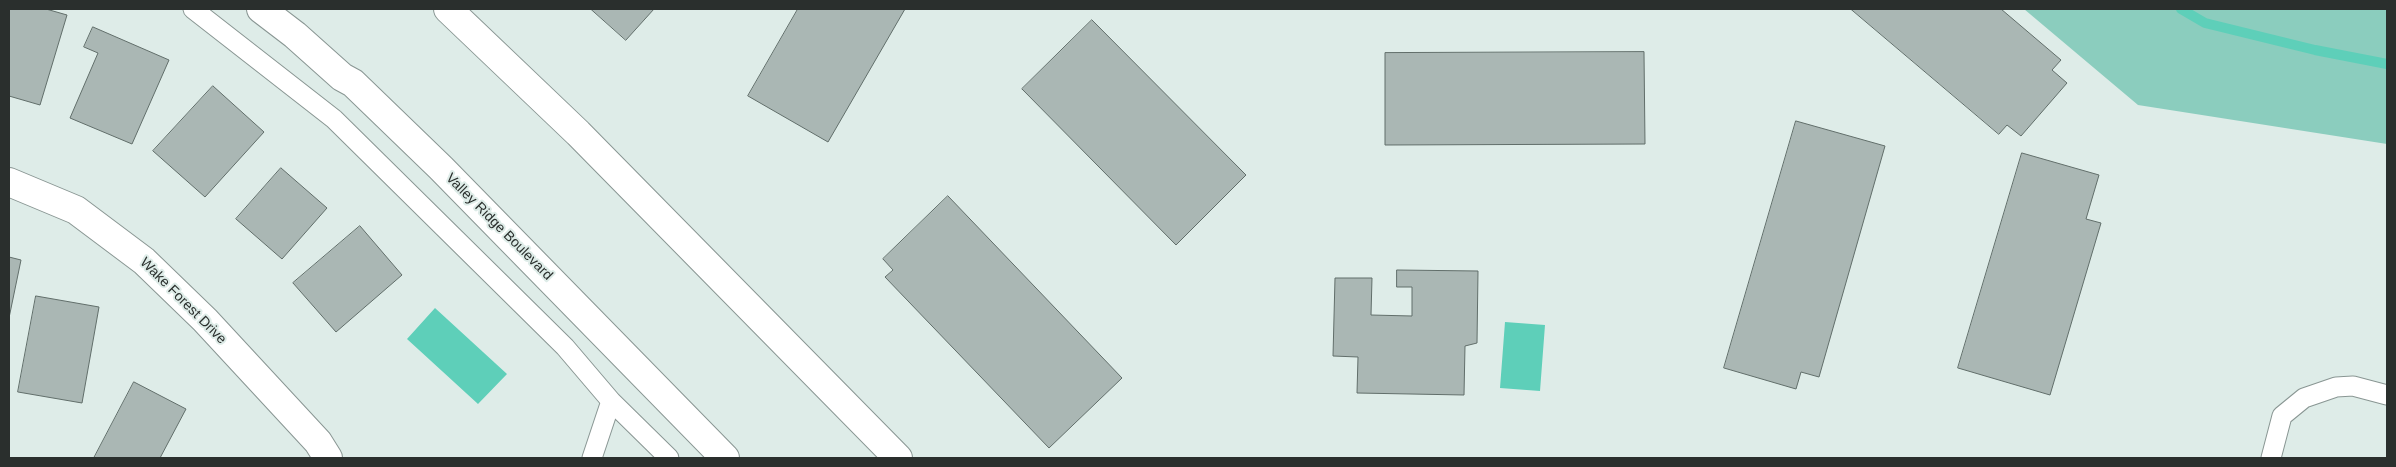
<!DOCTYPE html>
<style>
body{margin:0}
#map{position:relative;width:2396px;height:467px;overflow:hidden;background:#deece8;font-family:Arial,sans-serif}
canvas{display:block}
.frame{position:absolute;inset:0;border:10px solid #2a2f2d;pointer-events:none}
</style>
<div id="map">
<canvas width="2396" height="467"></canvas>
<div class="frame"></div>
</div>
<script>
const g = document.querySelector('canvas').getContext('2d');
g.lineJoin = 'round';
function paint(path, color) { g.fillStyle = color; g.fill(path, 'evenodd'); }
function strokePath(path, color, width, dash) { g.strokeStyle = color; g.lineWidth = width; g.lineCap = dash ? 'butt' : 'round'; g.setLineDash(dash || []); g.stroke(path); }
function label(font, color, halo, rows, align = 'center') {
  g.font = font + ' Arial,sans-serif'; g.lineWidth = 4; g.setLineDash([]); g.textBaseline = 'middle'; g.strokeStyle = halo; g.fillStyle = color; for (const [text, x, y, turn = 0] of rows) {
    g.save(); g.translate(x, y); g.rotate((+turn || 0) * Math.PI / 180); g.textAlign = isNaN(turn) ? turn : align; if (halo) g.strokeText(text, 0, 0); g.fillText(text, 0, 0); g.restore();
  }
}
paint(new Path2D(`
 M2024,9H2387V144L2138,105Z`), '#8bcdbe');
paint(new Path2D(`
 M435,308L507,374L478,404L407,339Z
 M1505,322L1545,325L1540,391L1500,388Z`), '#5ecfb9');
strokePath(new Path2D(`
 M2181,9L2205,23L2315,50L2387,64`), '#5ecfb9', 10);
const building = new Path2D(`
 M9,9H46L67,15L40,105L9,96Z
 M591,9H654L626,40Z
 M798,9H905L828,142L748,96Z
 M1851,9H2001L2061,60L2052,70L2067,83L2021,136L2007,125L1999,134Z
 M1092,20L1246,175L1176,245L1022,89Z
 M93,27L169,60L132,144L70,118L98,53L84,47Z
 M1644,52L1645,144L1385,145V53Z
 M213,86L264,132L205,197L153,151Z
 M1796,121L1885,146L1819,377L1801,372L1796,389L1724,368Z
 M2022,153L2099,175L2086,219L2101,223L2050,395L1958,368Z
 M281,168L327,208L282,259L236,219Z
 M948,196L1122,378L1049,448L885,277L893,270L883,259Z
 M360,226L402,275L336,332L293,283Z
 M9,257L21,260L9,318Z
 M1397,270L1478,271L1477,343L1465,346L1464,395L1357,393L1358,357L1333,356L1335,278H1372L1371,315L1412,316V287H1397Z
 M36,296L99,307L82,403L18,392Z
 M134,382L186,409L160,458H94Z`);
paint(building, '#aab7b4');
strokePath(building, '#616e6a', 1);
const lane = new Path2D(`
 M193,9L334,119L565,347L611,401L592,458
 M611,401L669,458
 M2271,458L2282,416L2304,398L2336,387L2353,386L2387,395`);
const street = new Path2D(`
 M9,182L76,210L144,261L205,320L318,442L328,458`);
const secondary = new Path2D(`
 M261,9L295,35L342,77L353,83L441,168L725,458
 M448,9L578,133L898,458`);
strokePath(lane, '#899693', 21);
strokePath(street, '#899693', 30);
strokePath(secondary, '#899693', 30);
strokePath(lane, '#fff', 19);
strokePath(street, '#fff', 28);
strokePath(secondary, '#fff', 28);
label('14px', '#2a2f2d', '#deece8', [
 ["Valley Ridge Boulevard",499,227,45],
 ["Wake Forest Drive",183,301,45]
]);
</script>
